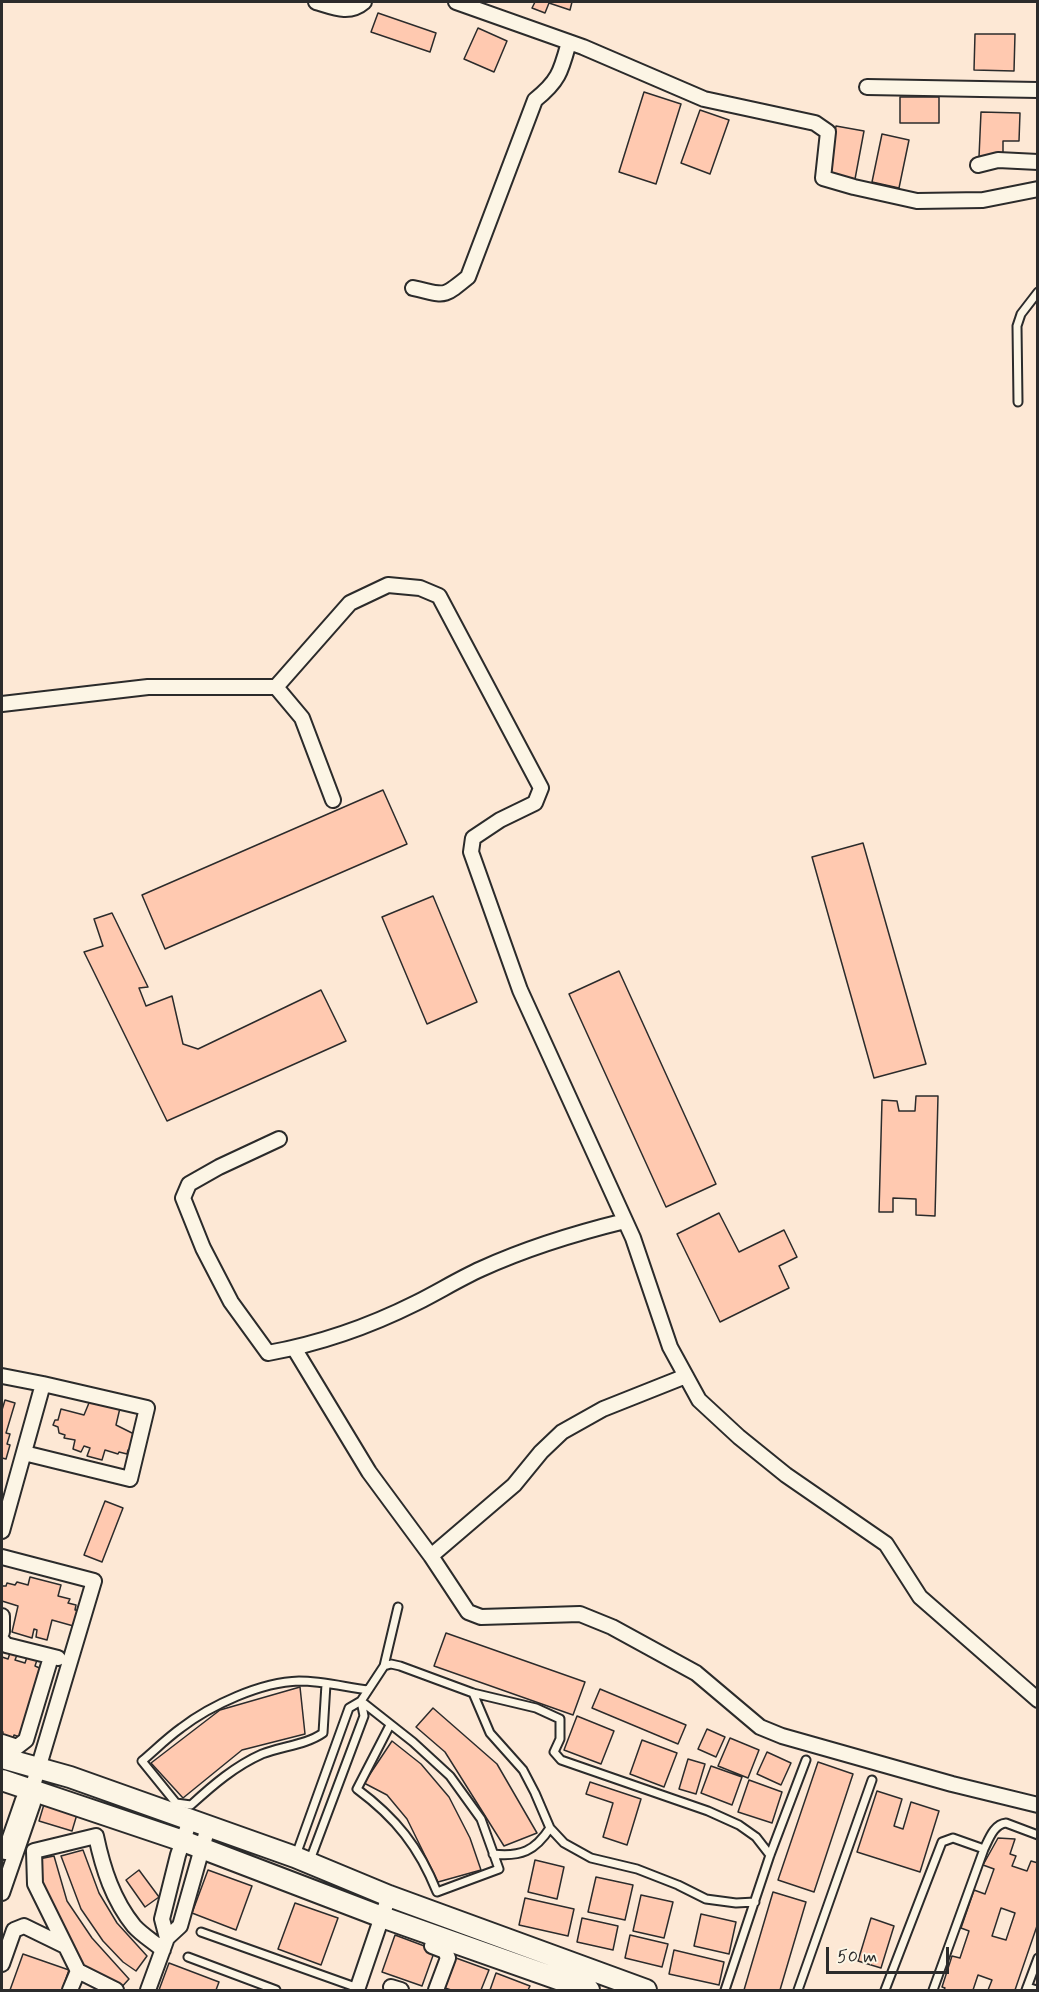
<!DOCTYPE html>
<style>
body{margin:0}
#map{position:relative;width:1039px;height:1992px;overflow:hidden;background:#fde8d5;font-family:Mynerve,sans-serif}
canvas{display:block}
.frame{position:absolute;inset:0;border:3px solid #2b2b2b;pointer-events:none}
.scale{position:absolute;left:826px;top:1947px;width:123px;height:27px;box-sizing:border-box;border:3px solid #2b2b2b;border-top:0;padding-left:8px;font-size:18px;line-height:21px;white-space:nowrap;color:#2b2b2b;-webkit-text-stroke:4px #fcf5e5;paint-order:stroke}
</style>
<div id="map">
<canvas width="1039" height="1992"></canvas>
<div class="frame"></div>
<div class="scale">50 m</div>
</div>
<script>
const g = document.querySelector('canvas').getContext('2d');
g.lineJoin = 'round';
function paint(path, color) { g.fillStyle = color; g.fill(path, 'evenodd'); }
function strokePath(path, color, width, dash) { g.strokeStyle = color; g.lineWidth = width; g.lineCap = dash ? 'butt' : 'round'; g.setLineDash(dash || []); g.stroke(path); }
const building = new Path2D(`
 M535,2H572L570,10L549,3L545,13L532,8Z
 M378,13L436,33L430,52L371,32Z
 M478,28L507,41L494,72L464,59Z
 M975,34H1015L1014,71L974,70Z
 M644,92L681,104L656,184L619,172Z
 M900,97H939V123H900Z
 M700,110L729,120L710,174L681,163Z
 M981,112L1020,113L1019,141H1003V157H979Z
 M836,126L864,131L855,179L828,174Z
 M882,134L909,140L899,188L872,182Z
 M383,790L407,844L165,949L142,895Z
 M863,843L926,1064L874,1078L812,857Z
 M433,896L477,1002L427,1024L382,917Z
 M112,913L148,987L139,988L146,1006L172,996L183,1044L198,1049L321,990L346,1041L167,1121L84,952L103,946L94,919Z
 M619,971L716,1184L666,1207L569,994Z
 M916,1096H938L935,1216L916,1215V1199L893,1198V1212H879L882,1100L897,1101L899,1111H915Z
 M719,1213L739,1252L784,1230L797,1257L779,1266L789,1288L720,1322L677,1234Z
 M91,1398L120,1408L116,1425L136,1435L134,1450H128L127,1454L119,1452L118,1454L105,1450L102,1460L87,1456L90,1448L84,1446L81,1452L73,1449L75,1440L64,1438L65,1435L59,1433L58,1427L53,1425L55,1420H58L61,1409L84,1415Z
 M5,1400L15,1403L6,1433L10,1434L7,1444L10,1445L6,1459L2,1458V1410Z
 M105,1501L123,1508L102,1562L84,1555Z
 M30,1577L61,1585L58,1596L70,1599L68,1603L76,1605L75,1610L81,1611L77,1627L52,1620L47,1640L36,1637L37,1630L34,1629L32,1638L12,1632L18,1606L2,1601V1586H6L7,1583L15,1585L17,1582L28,1585Z
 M446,1633L585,1682L573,1715L434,1666Z
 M10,1653L17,1655L15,1660L25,1663L27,1657L37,1660L35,1666L44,1670L22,1738L14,1735L12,1742L2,1737L3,1732H2V1657L8,1659Z
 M300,1687L305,1734L242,1750L183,1798L151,1763L220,1710Z
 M600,1689L686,1725L678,1744L592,1708Z
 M433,1708L497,1764L537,1833L504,1846L445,1752L416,1727Z
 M577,1716L614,1731L601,1764L564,1750Z
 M707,1729L725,1737L716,1757L698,1749Z
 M730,1738L759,1750L748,1778L718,1766Z
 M642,1740L677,1753L664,1787L630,1774Z
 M392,1741L421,1764L449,1797L470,1838L481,1870L438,1882L407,1819L387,1795L364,1783Z
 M767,1752L791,1763L781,1785L757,1774Z
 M688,1759L705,1764L696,1794L679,1789Z
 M818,1762L853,1774L814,1892L778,1880Z
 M711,1766L742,1777L732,1805L701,1793Z
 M749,1780L782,1792L772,1823L738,1812Z
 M590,1782L641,1799L627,1845L603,1837L613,1803L586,1794Z
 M877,1791L902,1799L894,1826L903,1829L911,1802L939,1811L920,1872L857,1852Z
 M45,1801L78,1811L72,1831L39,1821Z
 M998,1838L1015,1839L1010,1854L1016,1856L1012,1866L1027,1871L1031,1861L1038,1863V1923L1015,1990H988L992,1980L978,1975L973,1990H944L945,1988L942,1987L952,1956L960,1958L969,1931L961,1928L974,1890L985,1894L994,1869L983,1865ZM1001,1908L1015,1913L1006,1940L992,1936Z
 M83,1850L99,1893L117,1923L147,1956L136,1971L123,1962L103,1941L81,1909L61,1856Z
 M54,1856L67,1901L92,1938L129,1979L119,1990L82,1965L39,1893V1859Z
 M535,1860L564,1867L557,1899L528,1892Z
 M139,1870L159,1897L145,1907L126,1880Z
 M208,1870L252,1886L236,1930L192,1913Z
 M596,1877L633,1885L625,1920L588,1912Z
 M773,1892L806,1902L780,1990H744Z
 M641,1895L673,1902L664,1938L633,1931Z
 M525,1898L574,1909L568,1936L519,1925Z
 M295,1903L338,1918L321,1965L278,1949Z
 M701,1914L736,1922L729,1954L694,1946Z
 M582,1918L618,1926L613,1950L577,1942Z
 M871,1918L894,1926L881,1968L858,1961Z
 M395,1935L435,1950L422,1986L382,1972Z
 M630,1935L668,1944L662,1967L625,1958Z
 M674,1950L724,1962L719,1985L669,1974Z
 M23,1954L69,1970L62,1990H10Z
 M456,1958L489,1970L481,1990H451L445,1988Z
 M169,1963L219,1982L216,1990H159Z
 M496,1973L530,1986L528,1990H490Z`);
paint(building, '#ffc9b0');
strokePath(building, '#2b2b2b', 1.5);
const lane = new Path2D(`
 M1018,402L1017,326L1021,314L1038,292
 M384,1666L391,1664L400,1666L473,1693L536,1708L560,1719V1739L554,1752L561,1760L708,1811L739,1825L756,1837L770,1855
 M326,1684L323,1733C306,1745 282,1746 262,1754C235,1766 213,1785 191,1805L176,1803L142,1761C155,1750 167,1738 181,1728C211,1705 261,1682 299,1681C322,1681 345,1687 368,1690
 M473,1693L490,1733L523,1770L535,1793L550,1828L564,1843L591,1858L637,1869L678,1885L706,1899L736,1903L755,1902
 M361,1701L413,1742L450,1776L481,1819L499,1869L437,1892C419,1847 396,1818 357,1789L390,1725
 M493,1854C521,1857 535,1851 550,1828
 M296,1855L349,1708L361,1701L384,1666L398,1607
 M310,1860L364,1716L361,1701
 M201,1932L358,1988
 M188,1957L276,1990
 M1027,1987L1037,1990
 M725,1990L770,1855L806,1760
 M798,1990L872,1780
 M885,1990L942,1842L953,1838L984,1849
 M933,1990L984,1849C989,1839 994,1824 1006,1823L1038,1835
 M1026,1990L1038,1958`);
const street = new Path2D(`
 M316,2C333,7 349,15 364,2
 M456,2L583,47L704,99L815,123L828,132L823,178L854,187L917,201L983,200L1038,189
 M867,87L1038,90
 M978,165L998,160L1038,162
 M413,288C446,295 441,299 468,277L535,100C559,81 561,71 569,42
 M276,687L350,603L388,585L420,588L439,596L541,788L535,803L500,820L473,838L471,852L520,990L633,1238L670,1347L699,1400L739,1437L786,1475L886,1544L920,1597L1038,1700
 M2,704L148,687H276L302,718L333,800
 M279,1139L219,1167L189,1184L183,1198L203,1248L231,1302L268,1353C318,1344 370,1326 416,1303C438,1292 459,1279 481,1269C527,1248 576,1233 625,1221
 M294,1348L369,1472L431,1556L468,1612L481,1617L580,1614L612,1627L696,1673L760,1727L782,1736L952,1784L1038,1805
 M2,1376L43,1384L2,1531
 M24,1453L130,1479L147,1408L43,1384
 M431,1556L514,1485L541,1452L562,1432L603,1409L686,1376
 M2,1557L94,1581L32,1789L31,1795L33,1803L2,1893
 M2,1616V1632
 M2,1640L6,1645L58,1658
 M2,1742L17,1747L26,1740L51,1657
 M5,1852L23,1800L31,1795
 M167,1938L162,1919L178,1855L190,1820
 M432,1946L445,1951L448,1958L436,1990
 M2,1964L14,1930L24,1926L65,1946
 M391,1987L401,1990
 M70,1990L78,1971
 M116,1990L78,1971L35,1884L34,1851L96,1836C103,1869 113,1900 134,1926C142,1935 154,1942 163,1950
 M148,1990L167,1938L180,1926L208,1827
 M357,1990L389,1896`);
const secondary = new Path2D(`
 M2,1758L70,1777L295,1857L389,1896L646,1990
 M2,1780L183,1841L382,1917L589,1990`);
strokePath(lane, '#2b2b2b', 11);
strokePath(street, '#2b2b2b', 18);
strokePath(secondary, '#2b2b2b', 24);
strokePath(lane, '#fcf5e5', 7);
strokePath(street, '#fcf5e5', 14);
strokePath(secondary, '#fcf5e5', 20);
</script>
